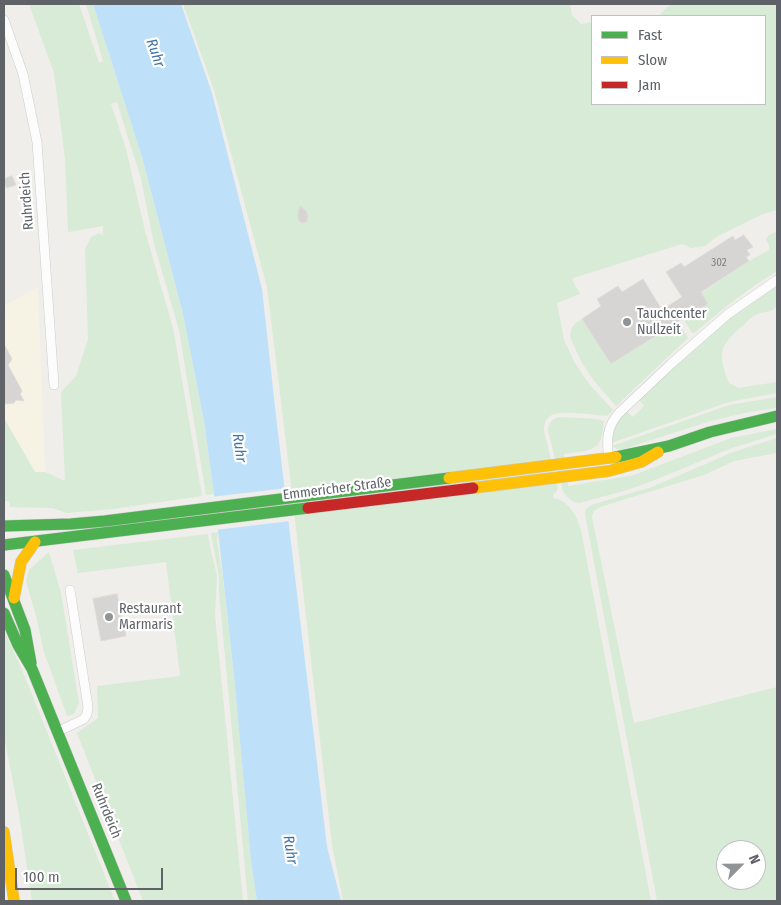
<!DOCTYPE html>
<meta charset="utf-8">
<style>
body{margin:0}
#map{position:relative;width:781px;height:905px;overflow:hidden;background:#efeeea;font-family:"Fira Sans Condensed",sans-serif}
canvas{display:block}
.frame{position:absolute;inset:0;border:5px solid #5f6368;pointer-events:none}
.legend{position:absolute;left:591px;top:15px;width:175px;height:90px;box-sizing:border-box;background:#fff;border:1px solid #bfc1c3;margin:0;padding:6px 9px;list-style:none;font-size:15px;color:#5f6368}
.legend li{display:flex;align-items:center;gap:10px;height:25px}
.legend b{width:25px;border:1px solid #bfc1c3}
.north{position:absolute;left:716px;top:840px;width:50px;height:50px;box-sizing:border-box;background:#fff;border:1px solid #bfc1c3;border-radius:50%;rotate:67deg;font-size:14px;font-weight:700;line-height:20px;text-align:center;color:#5f6368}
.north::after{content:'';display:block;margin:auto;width:18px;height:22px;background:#919496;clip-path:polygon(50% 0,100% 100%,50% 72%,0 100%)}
.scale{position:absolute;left:15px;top:868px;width:148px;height:22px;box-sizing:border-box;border:2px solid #5f6368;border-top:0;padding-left:6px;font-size:15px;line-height:18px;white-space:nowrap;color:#5f6368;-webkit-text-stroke:4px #fff;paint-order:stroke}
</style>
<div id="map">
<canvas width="781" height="905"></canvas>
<div class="frame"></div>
<ul class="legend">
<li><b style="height:6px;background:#4caf50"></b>Fast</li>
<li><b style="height:6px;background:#ffc107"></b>Slow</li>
<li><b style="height:6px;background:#c62828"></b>Jam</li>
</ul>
<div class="north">N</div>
<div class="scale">100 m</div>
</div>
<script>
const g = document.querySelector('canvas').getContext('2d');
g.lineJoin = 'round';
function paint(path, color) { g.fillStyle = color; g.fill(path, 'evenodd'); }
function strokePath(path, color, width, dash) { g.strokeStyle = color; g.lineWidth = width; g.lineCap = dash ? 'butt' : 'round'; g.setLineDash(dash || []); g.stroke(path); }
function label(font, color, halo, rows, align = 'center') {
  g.font = font + ' "Fira Sans Condensed",sans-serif'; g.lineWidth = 4.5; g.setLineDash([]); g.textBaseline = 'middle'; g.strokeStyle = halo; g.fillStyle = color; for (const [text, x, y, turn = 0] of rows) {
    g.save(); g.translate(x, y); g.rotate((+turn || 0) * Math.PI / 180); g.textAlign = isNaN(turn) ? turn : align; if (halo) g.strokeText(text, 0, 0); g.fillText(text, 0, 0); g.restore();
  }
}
paint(new Path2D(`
 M38,287L45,472H35L4,418V306Z`), '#f7f3e4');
paint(new Path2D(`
 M29,4H79L99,63L103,61L86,4H93L142,157L183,314L204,421L214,494L206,495L179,330L154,244L141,179L117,102L111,104L126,149L145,231L173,328L202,496L113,509L67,513L52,508L10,507L9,501H4V418L35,472H45L65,481L61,392L76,376L88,339L85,249L91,237L99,233L103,235V226L68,232L65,159L54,73Z
 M183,4H570L572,15L581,24L592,22V104H765V16H658L671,4H777V210L763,214L718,236L705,246L691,248L682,244L573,278L572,280L580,294L557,303L564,340L575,363L589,384L613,410L607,416C596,415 561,410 552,415C545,418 544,424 544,431L558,488L556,492L553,494L554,498C569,501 577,516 581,530L651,901H343L332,845L290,476L267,287L214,90Z
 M777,231V271C747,289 720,311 693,334L684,320L708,304L701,293L749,261L769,250V246L766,239L769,235Z
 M777,284V306C768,315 765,310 756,315C750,318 745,324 740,328C717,348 719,356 729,383L738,388L777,382V393L729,402L611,443C612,430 617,420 627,411L633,417L644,406L639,400L675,366L731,317Z
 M582,319L611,364L678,322L688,338L616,406C600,388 584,371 575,348C572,342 569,336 571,330C573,324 577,322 582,319Z
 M777,397V408L749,412L707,422L621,450L617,449L612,446L729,405Z
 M558,417L598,419L604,421C603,428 603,435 600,441C595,453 574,452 564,454L568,486L634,475L731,438L777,429V434L732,448L650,482L624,491L579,503C571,502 568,498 563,491L548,430C549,423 551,420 558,417Z
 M777,438V453L734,461L704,475L600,507L594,511L592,517L634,723L777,687V901H657L585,514L586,509L591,505L652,487L733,452ZM726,850H756V880H726Z
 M218,532L217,540L223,579L234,676L251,861L257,901H248L219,593V577L211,533Z
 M208,534L211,552L217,575L215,615L243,901H143L77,733L98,718L97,686L180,676L166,562L78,573L73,550Z
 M49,552L61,593L79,703L74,714L67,716L44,652L36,616L26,581L29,570Z
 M4,630L25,677L115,901H32L19,814L4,735Z`), '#d8ebd6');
paint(new Path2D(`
 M93,4H181L212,93L262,289L276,416L327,847L341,901H257L251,861L234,676L214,494L204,421L183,314L142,157Z`), '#bfe0f9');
paint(new Path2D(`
 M287,488L291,521L215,530L211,497Z`), '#efeeea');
const building = new Path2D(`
 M12,176L16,185L6,188L4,179Z
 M300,206L306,211L308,216L307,221L304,223L300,222L298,218V213Z
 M744,235L753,247L747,250L750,255L746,257L749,261L701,292L708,304L685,319L684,318L611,364L582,319L601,306L597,299L618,286L622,292L643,279L662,310L682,297L666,272L681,263L684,267L733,236L735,240Z
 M4,344L12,359L8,365L22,391L20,394L24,401L16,400L14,403L6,404L4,399Z
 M117,594L126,636L101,641L93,599Z`);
paint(building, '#d6d5d3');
strokePath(building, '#deddd9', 1);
const street = new Path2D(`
 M4,20L23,74L37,142L54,385
 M609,458C606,441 607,426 619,413L672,363L728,314L777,280
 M57,732L84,719L87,714L88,707L70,590`);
const fast = new Path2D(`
 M616,457L669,446L710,432L777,416
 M4,526L71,524L105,521L449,478
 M4,545L308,508
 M4,575L25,630L31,663
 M4,613L18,645L32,669L126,901`);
const slow = new Path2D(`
 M449,478L616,457
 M473,488L609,471L641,462L658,452
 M14,598L21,562L35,542
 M4,832L14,901`);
const jam = new Path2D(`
 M308,508L473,488`);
strokePath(street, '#cbcccc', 10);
strokePath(fast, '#cacacb', 12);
strokePath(slow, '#cacacb', 12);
strokePath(jam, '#cacacb', 12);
strokePath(street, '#fdfcfc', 9);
strokePath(fast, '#4caf50', 11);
strokePath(slow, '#ffc107', 11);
strokePath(jam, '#c62828', 11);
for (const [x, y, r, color] of [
 [627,322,5,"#919496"],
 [109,617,5,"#919496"]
]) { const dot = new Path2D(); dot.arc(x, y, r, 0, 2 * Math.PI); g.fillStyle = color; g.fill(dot); strokePath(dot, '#fff', 2); }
label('11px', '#7e8184', null, [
 ["302",719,263]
]);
label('14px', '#5f6368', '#fff', [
 ["Ruhrdeich",27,201,-94],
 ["Emmericher Straße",337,489,-7],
 ["Ruhrdeich",106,811,68]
]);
label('14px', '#5f6368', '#fff', [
 ["Tauchcenter",637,314],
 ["Nullzeit",637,330],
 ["Restaurant",119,609],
 ["Marmaris",119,625]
], 'left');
label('italic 15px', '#4174aa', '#fff', [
 ["Ruhr",155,53,71],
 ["Ruhr",239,448,82],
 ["Ruhr",290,850,81]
]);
</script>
